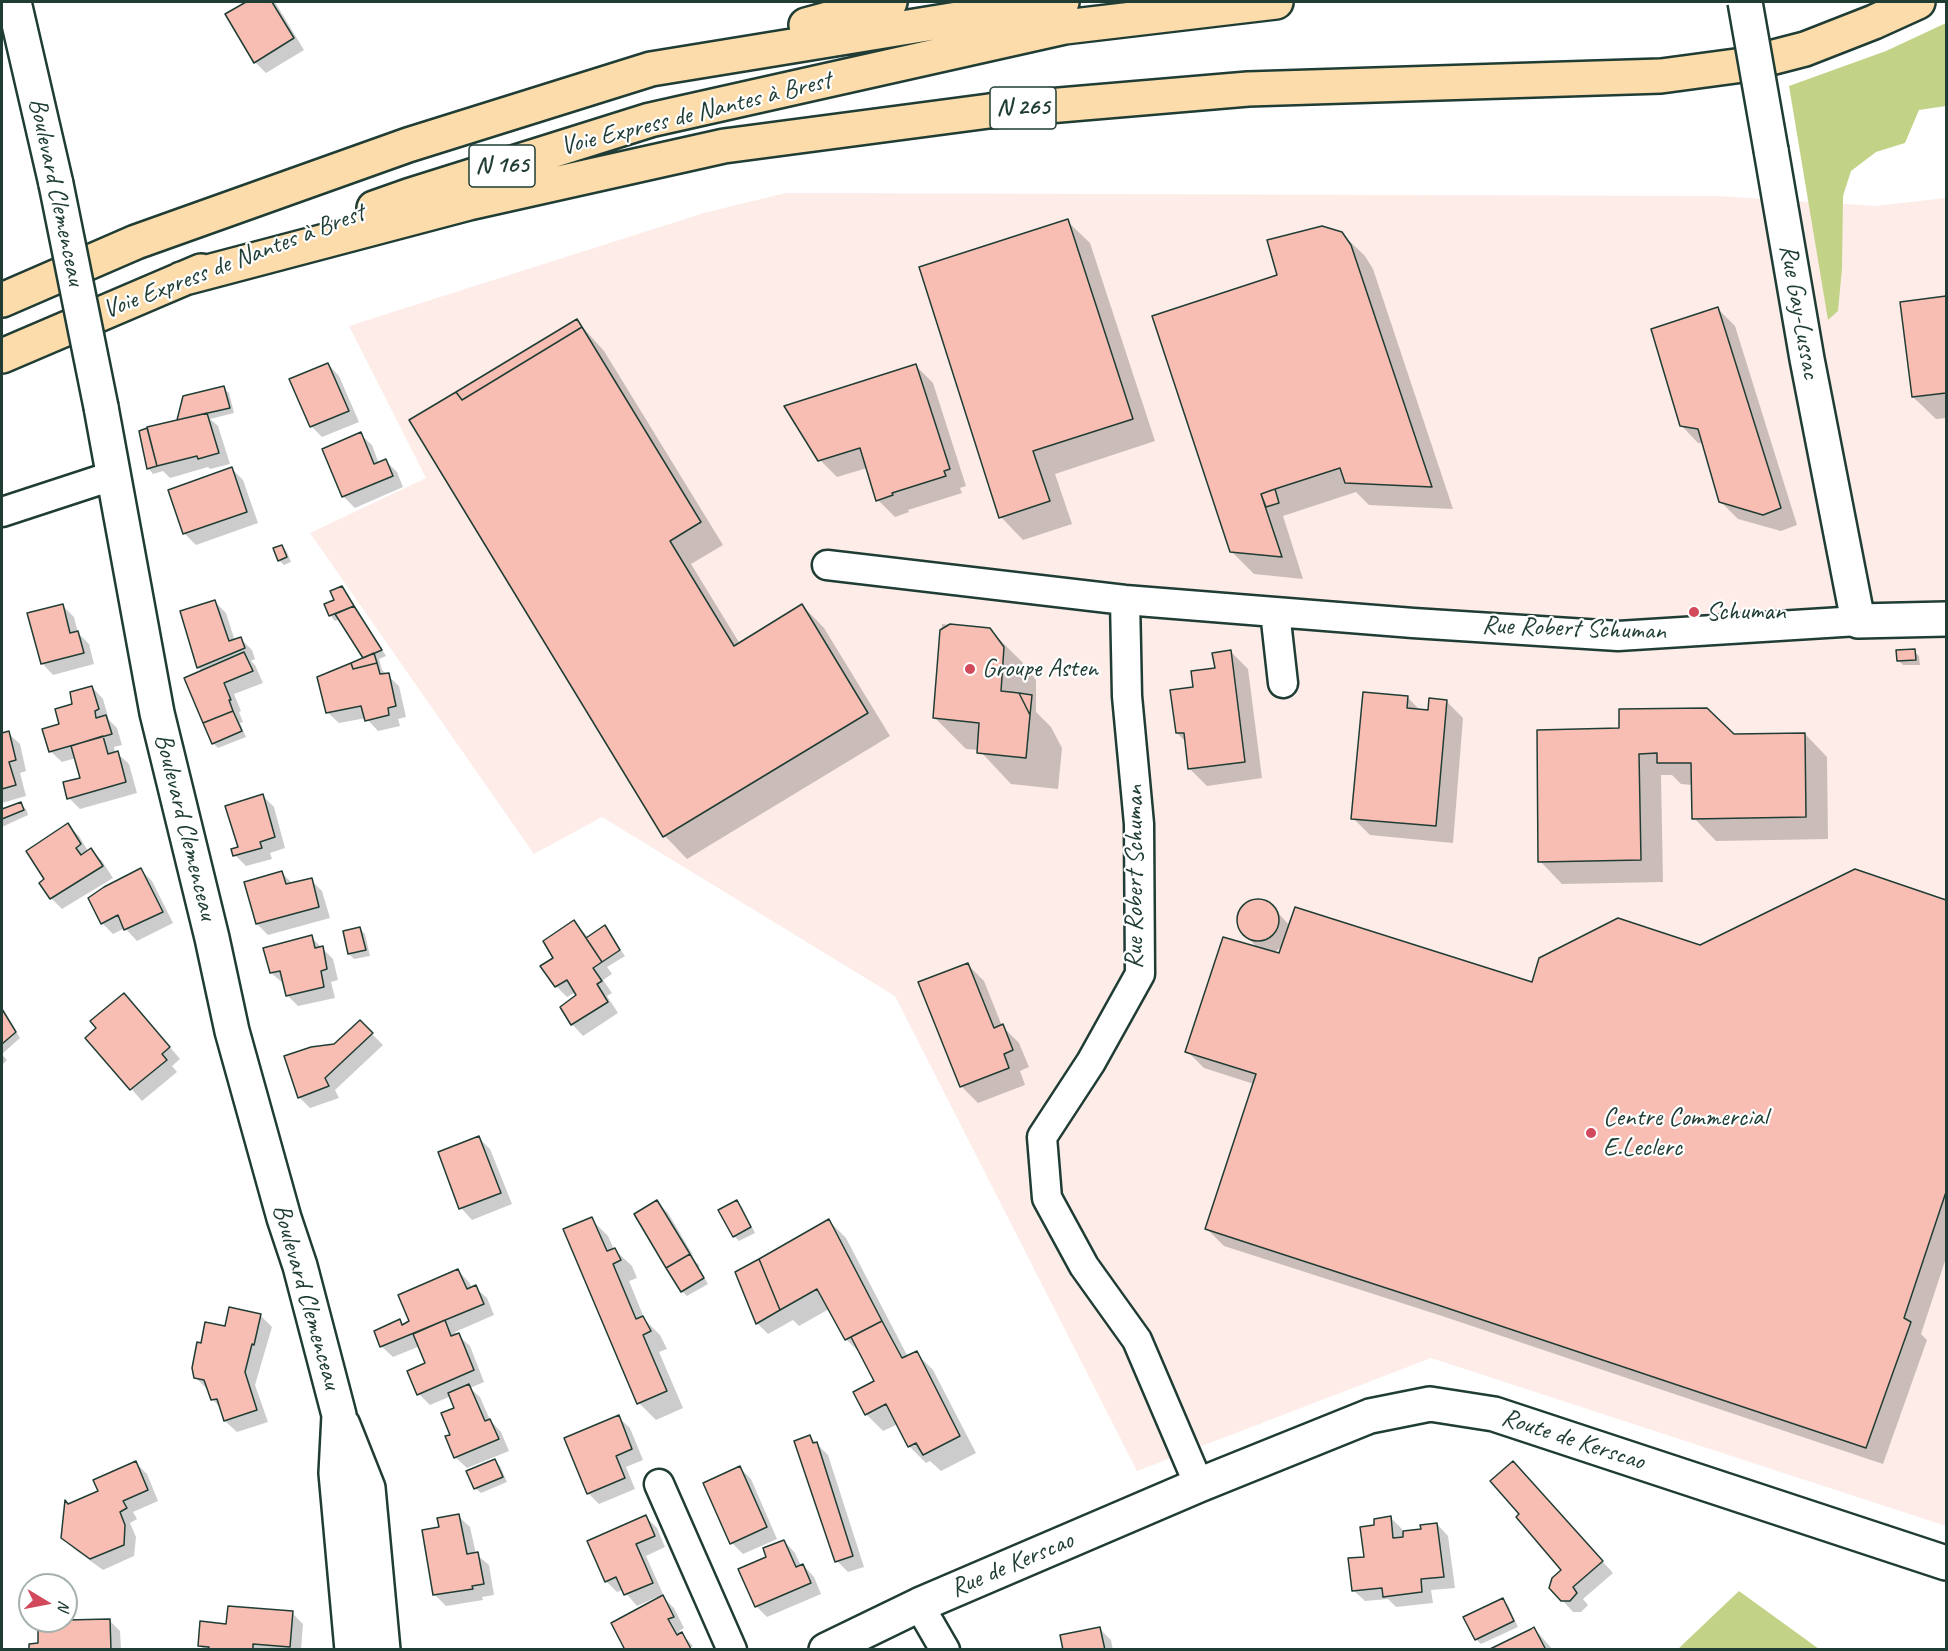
<!DOCTYPE html>
<meta charset="utf-8">
<style>
body{margin:0}
#map{position:relative;width:1948px;height:1651px;overflow:hidden;background:#fff;font-family:Caveat,sans-serif}
canvas{display:block}
.frame{position:absolute;inset:0;border:3px solid #1f3d34;pointer-events:none}
.north{position:absolute;left:18px;top:1573px;width:60px;height:60px;box-sizing:border-box;background:#fff;border:2px solid #a5b1ae;border-radius:50%;rotate:100deg;font-size:16px;font-weight:700;line-height:24px;text-align:center;color:#1f3d34}
.north::after{content:'';display:block;margin:auto;width:21px;height:27px;background:#d1495b;clip-path:polygon(50% 0,100% 100%,50% 72%,0 100%)}
</style>
<div id="map">
<canvas width="1948" height="1651"></canvas>
<div class="frame"></div>
<div class="north">N</div>
</div>
<script>
const g = document.querySelector('canvas').getContext('2d');
g.lineJoin = 'round';
function paint(path, color) { g.fillStyle = color; g.fill(path, 'evenodd'); }
function strokePath(path, color, width, dash) { g.strokeStyle = color; g.lineWidth = width; g.lineCap = dash ? 'butt' : 'round'; g.setLineDash(dash || []); g.stroke(path); }
function label(font, color, halo, rows, align = 'center') {
  g.font = font + ' Caveat,sans-serif'; g.lineWidth = 4.5; g.setLineDash([]); g.textBaseline = 'middle'; g.strokeStyle = halo; g.fillStyle = color; for (const [text, x, y, turn = 0] of rows) {
    g.save(); g.translate(x, y); g.rotate((+turn || 0) * Math.PI / 180); g.textAlign = isNaN(turn) ? turn : align; if (halo) g.strokeText(text, 0, 0); g.fillText(text, 0, 0); g.restore();
  }
}
paint(new Path2D(`
 M786,193L1716,196L1876,206L1946,198V1526L1431,1358L1137,1471L895,996L602,817L534,854L310,533L426,478L349,326L704,213Z`), '#fdece8');
paint(new Path2D(`
 M1946,23V106L1919,110L1905,143L1876,152L1851,171L1843,196L1842,268L1838,311L1828,320L1789,86L1886,51Z
 M1739,1591L1819,1649H1678Z`), '#c2d388');
paint(new Path2D(`
 M249,2H275L304,50L266,73L255,62L227,15Z
 M1067,221L1090,243L1155,441L1055,474L1072,524L1023,540L1001,517Z
 M1341,233L1365,256L1373,269L1453,509L1369,505L1356,492L1283,516L1303,579L1254,574L1231,551L1279,276Z
 M1946,298V418L1936,419L1913,397L1901,304Z
 M1718,309L1735,326L1797,525L1781,531L1738,519L1721,502L1704,443H1698L1681,425Z
 M577,321L604,351L723,545L691,564L740,644L802,605L824,628L890,736L687,859L665,836L411,421Z
 M328,364L339,376L359,422L322,437L311,426Z
 M916,366L933,383L966,486L960,488L962,493L908,510L909,512L895,517L878,500L867,468L837,477L820,460Z
 M223,388L229,393L234,413L210,419L218,426L230,464L210,469L208,467L170,478L163,471L153,474L148,468L141,432L180,421Z
 M360,434L372,445L379,464L386,461L397,472L403,487L355,508L343,496Z
 M232,469L243,480L258,523L196,545L184,533Z
 M282,546L287,552L291,562L284,565L279,560Z
 M341,588L347,593L386,656L379,659L382,670L399,686L406,717L398,719L400,726L378,731L366,718L339,723L327,712L366,659L340,619L335,621L330,615Z
 M215,602L226,613L235,641L241,639L252,650L255,659L251,661L255,665L263,683L234,694L241,711L239,712L243,722L240,723L246,737L218,748L213,743L202,672L198,667Z
 M63,606L74,617L78,633L89,644L94,664L53,675L42,663Z
 M942,624L990,630L1022,662L1036,680V712L1051,727L1062,748L1058,789L1011,784L979,750L966,749L934,717Z
 M1914,651L1919,656L1920,665H1903L1898,660Z
 M1231,652L1248,669L1262,778L1207,786L1190,769L1186,742L1177,733L1195,688L1217,669Z
 M92,687L103,699L109,720L117,728L122,745L114,747L115,753H117L129,764L137,793L80,809L69,798L82,779L76,758L62,762L50,751L61,726L74,705Z
 M1407,697L1421,711L1430,712L1446,701L1463,718L1453,843L1370,835L1353,818Z
 M1538,732L1733,735L1805,734L1827,757L1828,839L1716,841L1694,818L1693,785L1681,784L1672,775H1661L1663,882L1562,884L1540,861Z
 M8,733L20,744L26,771L20,773L26,796L2,803V734Z
 M263,796L274,807L285,848L270,853L272,859L246,866L235,855L240,848Z
 M21,804L26,809L28,815L2,827V811Z
 M68,825L79,836L88,851L91,850L102,861L113,878L62,909L51,898L46,880Z
 M141,870L152,881L173,923L137,941L125,928L113,934L102,923Z
 M1855,870L1946,902V1258L1921,1334L1927,1340L1883,1464L1442,1316L1224,1246L1207,1229L1254,1084L1204,1068L1187,1051L1259,949L1244,934L1239,927L1238,919L1242,907L1255,900L1264,901L1270,904L1290,926L1533,984L1700,947ZM1283,946L1280,955L1268,952L1276,951Z
 M282,873L293,884L311,880L322,891L330,918L268,935L257,924Z
 M574,922L589,938L604,927L625,956L607,967L612,974L603,980L612,993L607,996L618,1013L583,1036L572,1024L562,1008L578,996L576,992L567,997L556,986L555,959Z
 M359,928L365,934L370,956L354,959L349,954Z
 M311,937L333,959L338,980L331,982L335,998L298,1006L287,995L284,984L271,973Z
 M967,964L984,981L1002,1026L1019,1043L1029,1067L1020,1071L1025,1085L978,1103L961,1086Z
 M135,1006L180,1059L172,1066L177,1072L142,1101L87,1038Z
 M2,1008L20,1038L2,1054Z
 M360,1022L383,1045L335,1090L339,1098L310,1108L299,1097L334,1046Z
 M2,1054L7,1060L2,1065Z
 M479,1138L490,1149L512,1204L472,1220L461,1208Z
 M657,1202L668,1213L694,1257L688,1250V1255L700,1266L698,1267L708,1284L687,1296L682,1291Z
 M737,1202L742,1207L755,1233L739,1241L734,1236Z
 M591,1219L608,1236L614,1249L632,1266L637,1278L629,1281L645,1320L660,1335L667,1349L659,1352L683,1408L656,1420L639,1403Z
 M829,1221L846,1238L908,1357L916,1353L933,1370L976,1453L941,1471L930,1461L926,1463L909,1446L898,1424L883,1431L866,1414L855,1393L876,1382L861,1354L846,1339L829,1309L799,1326L793,1320L768,1334L757,1323Z
 M458,1271L469,1282L472,1288L475,1287L487,1298L494,1315L455,1332L457,1336L458,1335L470,1346L484,1382L470,1388L480,1397L490,1420L501,1432L509,1451L467,1468L455,1457L452,1435L456,1408L451,1396L430,1405L419,1394L427,1364L420,1346L393,1357L381,1346L399,1321L404,1325L411,1322Z
 M261,1316L272,1327L255,1385L268,1422L237,1432L225,1421L222,1409L212,1399L207,1389L196,1378L202,1344L226,1328Z
 M618,1417L630,1428L643,1460L626,1467L635,1489L599,1504L588,1493Z
 M810,1437L828,1455L864,1567L848,1572L837,1561Z
 M495,1461L500,1466L507,1482L481,1493L475,1488Z
 M136,1463L147,1474L158,1501L133,1512L137,1519L130,1523L136,1537L134,1556L103,1570L74,1549L63,1537L68,1506L100,1492Z
 M740,1468L751,1479L777,1539L743,1554L732,1543Z
 M1524,1475L1613,1573L1583,1599L1588,1605L1581,1612H1573L1562,1600L1563,1570L1521,1514Z
 M458,1516L470,1527L476,1554L489,1565L494,1595L482,1597L483,1600L446,1606L435,1595L441,1528Z
 M646,1517L657,1528L665,1547L646,1556L663,1594L661,1595L674,1608L684,1628L679,1631L693,1646L686,1650H626L658,1599L657,1597L637,1606L623,1590L617,1592L606,1581Z
 M1391,1518L1402,1529V1533L1422,1530L1437,1524L1448,1536L1455,1588L1431,1590L1433,1603L1396,1607L1388,1599L1365,1601L1353,1590L1376,1526Z
 M784,1541L795,1553L801,1566L803,1565L814,1577L821,1594L767,1617L756,1606L768,1558Z
 M1502,1600L1508,1605L1518,1627L1481,1644L1476,1639Z
 M292,1613L303,1624L301,1650H204L200,1645L228,1625Z
 M109,1620L120,1631L121,1650H31L63,1628Z
 M1534,1628L1553,1650H1491Z
 M1100,1629L1111,1640L1113,1650H1064Z`), '#0003');
const building = new Path2D(`
 M246,2H272L294,38L254,63L225,14Z
 M1068,219L1133,419L1033,451L1050,501L999,518L919,267Z
 M1322,226L1342,232L1351,245L1432,487L1345,483L1340,468L1275,489L1261,494L1282,557L1230,552L1152,316L1277,275L1267,240Z
 M1946,296V393L1912,397L1900,302Z
 M1718,307L1781,508L1763,515L1719,502L1698,429L1680,426L1651,329Z
 M577,319L582,327L462,400L456,392Z
 M582,327L701,522L670,541L734,646L802,604L868,713L663,837L409,420L456,392L462,400Z
 M328,363L349,411L310,427L289,379Z
 M916,364L950,469L944,471L946,476L892,493L893,495L876,501L860,448L818,461L784,406Z
 M224,386L230,408L177,420L183,396Z
 M207,413L219,453L198,459L197,456L157,466L147,427Z
 M147,428L157,466L147,469L139,431Z
 M361,432L374,464L386,459L393,476L342,497L322,449Z
 M232,467L247,512L183,534L168,490Z
 M1275,489L1279,503L1266,507L1261,494Z
 M282,545L287,557L278,561L273,548Z
 M342,586L354,606L329,616L324,604L334,600L330,591Z
 M215,600L229,641L241,637L245,648L197,668L180,611Z
 M63,604L70,633L78,631L84,653L41,664L27,613Z
 M354,606L382,650L363,658L335,614Z
 M950,624L990,628L1004,647L1001,691L1019,693L1030,715L1026,758L977,753L979,723L933,718L940,630Z
 M1915,649L1916,660L1897,661L1896,650Z
 M1231,650L1245,762L1188,769L1184,733H1176L1170,690L1193,687L1191,671L1215,668L1212,653Z
 M244,652L253,671L224,683L231,700H229L233,711L203,723L184,678Z
 M374,653L377,663L353,669L351,663Z
 M351,663L353,669L377,663L380,674L389,673L396,706L388,708L389,715L365,721L361,706L326,713L317,677Z
 M92,686L99,709L95,711L96,718L106,715L112,734L49,752L42,729L59,724L55,709L72,704L70,692Z
 M1363,692L1408,696L1407,708L1428,710L1429,698L1447,700L1436,826L1351,819Z
 M1019,693L1032,695L1030,715Z
 M1707,708L1734,734L1805,733L1806,817L1692,819L1691,763H1657V753L1639,754L1641,860L1538,862L1537,730L1619,728V709Z
 M233,711L242,731L212,744L203,723Z
 M9,731L16,760L9,762L16,785L2,789V733Z
 M103,736L108,754L118,751L126,782L67,799L63,782L80,778L71,746Z
 M263,794L275,837L260,842L262,848L233,856L231,849L238,847L225,806Z
 M21,802L24,810L2,819V809Z
 M68,823L81,844L76,848L81,855L91,848L103,866L50,899L39,883L44,879L26,851Z
 M141,868L163,912L124,930L118,915L101,924L88,898L104,887Z
 M1855,869L1946,900V1192L1904,1318L1911,1322L1866,1448L1423,1300L1205,1229L1256,1074L1185,1052L1223,937L1279,953L1295,907L1532,982L1539,958L1618,918L1700,945Z
 M282,871L286,884L312,878L319,907L256,924L244,882Z
 M1237 920a21 21 0 1 1 42 0a21 21 0 1 1-42 0Z
 M574,920L602,962L593,968L602,981L597,984L608,1002L571,1025L560,1007L576,995L567,980L555,987L540,966L553,958L543,941Z
 M605,925L620,950L602,962L586,938Z
 M360,927L366,950L348,954L343,931Z
 M312,935L315,948L323,946L327,969L321,971L324,987L286,996L280,971L270,973L263,948Z
 M968,963L994,1028L1003,1024L1013,1050L1004,1054L1009,1068L960,1087L918,982Z
 M124,993L170,1047L162,1054L167,1060L130,1090L85,1038L96,1028L90,1021Z
 M2,1009L16,1032L2,1044Z
 M360,1020L373,1033L325,1078L329,1086L298,1098L284,1056L311,1047L334,1044Z
 M479,1136L501,1193L459,1209L438,1152Z
 M657,1200L690,1254L666,1268L634,1214Z
 M737,1200L751,1227L733,1237L718,1210Z
 M592,1217L607,1251L615,1248L621,1260L613,1264L636,1319L643,1316L651,1331L643,1335L667,1391L637,1404L563,1229Z
 M829,1219L882,1321L845,1340L817,1289L780,1310L759,1259Z
 M690,1254L704,1278L681,1292L666,1268Z
 M759,1259L780,1310L756,1324L735,1272Z
 M458,1269L467,1289L476,1285L484,1304L380,1347L374,1331L400,1319L402,1325L409,1321L398,1295Z
 M229,1307L261,1314L254,1345L252,1344L245,1372L257,1410L224,1421L217,1399L211,1400L204,1380L194,1378L192,1368L197,1342L201,1343L205,1322L225,1326Z
 M445,1320L451,1336L459,1333L474,1370L417,1395L407,1371L425,1363L413,1334Z
 M882,1321L902,1358L917,1351L960,1436L923,1455L916,1443L908,1447L886,1404L865,1415L853,1392L874,1381L851,1337Z
 M469,1384L485,1421L490,1419L499,1439L454,1458L445,1436L450,1435L441,1413L454,1408L448,1393Z
 M619,1415L632,1449L616,1456L625,1478L587,1494L564,1438Z
 M810,1435L813,1443L817,1442L853,1556L835,1562L794,1441Z
 M495,1459L503,1477L474,1489L466,1471Z
 M136,1461L148,1490L123,1501L127,1508L120,1512L125,1525L124,1545L90,1559L61,1538L65,1500L68,1504L98,1491L93,1480Z
 M1513,1461L1603,1561L1573,1587L1577,1593L1570,1601H1561L1549,1588L1552,1578L1561,1570L1516,1517L1519,1514L1490,1481Z
 M740,1466L767,1527L730,1544L703,1483Z
 M459,1514L467,1554L478,1552L484,1584L472,1586L473,1589L433,1595L422,1530L439,1527L437,1518Z
 M646,1515L655,1536L636,1544L653,1583L624,1595L616,1577L605,1582L587,1541Z
 M1391,1516L1393,1538L1403,1537V1531L1421,1529L1420,1525L1437,1523L1444,1577L1421,1579L1422,1592L1383,1597L1382,1588L1352,1591L1348,1558L1364,1557L1360,1527L1374,1525V1519Z
 M784,1540L796,1567L803,1564L811,1583L755,1607L738,1569L766,1557L763,1548Z
 M663,1595L674,1617L668,1619L677,1635L682,1632L691,1649L625,1650L611,1623Z
 M1503,1598L1514,1621L1475,1640L1463,1617Z
 M228,1606L293,1611L290,1647L253,1644V1650H208L209,1647L198,1646L200,1621L226,1624Z
 M110,1619L111,1650H29V1644L38,1643V1627H61V1621L66,1620Z
 M1100,1627L1105,1650H1063L1060,1635Z
 M1534,1627L1546,1650H1488L1531,1629Z`);
paint(building, '#f9beb3');
strokePath(building, '#1f3d34', 1.5);
const street = new Path2D(`
 M2,512L112,476
 M827,565L1125,600L1413,623L1618,636L1858,621
 M1125,600L1127,696L1139,824L1140,974L1091,1062L1042,1137L1047,1198L1084,1266L1137,1340L1199,1485
 M1275,612L1283,683
 M659,1484L732,1650
 M919,1605L945,1650`);
const secondary = new Path2D(`
 M14,2L56,184
 M1771,150L1807,359L1858,621L1946,619
 M101,407L157,713L212,938L232,1031L284,1218L300,1266L339,1415L336,1473L352,1650
 M343,1425L368,1488L383,1650
 M826,1650L919,1605L1199,1485L1370,1416L1430,1404L1494,1414L1946,1563`);
const highway = new Path2D(`
 M806,25L890,2
 M374,208L408,196L650,120L1065,27L1276,2
 M181,279L469,203L724,146L989,111L1248,89L1661,76L1743,65L1805,49L1874,22L1918,2
 M2,300L136,242L408,145L651,69L1062,2
 M2,356L201,271`);
strokePath(street, '#1f3d34', 33);
strokePath(secondary, '#1f3d34', 38);
strokePath(highway, '#1f3d34', 38);
strokePath(street, '#fff', 28);
strokePath(secondary, '#fff', 33);
strokePath(highway, '#fddcac', 33);
const secondaryBridge = new Path2D(`
 M1745,2L1771,150
 M56,184L101,407`);
strokePath(secondaryBridge, '#1f3d34', 38, []);
strokePath(secondaryBridge, '#fff', 33);
for (const [x, y, r, color] of [
 [1694,612,6,"#d1495b"],
 [970,669,6,"#d1495b"],
 [1591,1133,6,"#d1495b"]
]) { const dot = new Path2D(); dot.arc(x, y, r, 0, 2 * Math.PI); g.fillStyle = color; g.fill(dot); strokePath(dot, '#fff', 2); }
for (const [x, y, w] of [
 [1023,108,66],
 [502,166,66]
]) { const box = new Path2D(); box.roundRect(x - w / 2, y - 21, w, 42, 4.5); g.fillStyle = '#fff'; g.fill(box); strokePath(box, '#1f3d34', 1.5); }
label('bold 24px', '#1f3d34', null, [
 ["N 265",1023,108],
 ["N 165",502,166]
]);
label('26px', '#1f3d34', '#fff', [
 ["Voie Express de Nantes à Brest",696,114,-14],
 ["Boulevard Clemenceau",56,192,78],
 ["Voie Express de Nantes à Brest",234,262,-21],
 ["Rue Gay-Lussac",1799,312,80],
 ["Rue Robert Schuman",1574,629,2],
 ["Boulevard Clemenceau",185,827,76],
 ["Rue Robert Schuman",1135,877,-90],
 ["Boulevard Clemenceau",306,1297,74],
 ["Route de Kerscao",1573,1440,18],
 ["Rue de Kerscao",1012,1565,-23]
]);
label('26px', '#1f3d34', '#fff', [
 ["Schuman",1706,612],
 ["Groupe Asten",982,669],
 ["Centre Commercial",1603,1118],
 ["E.Leclerc",1603,1148]
], 'left');
</script>
